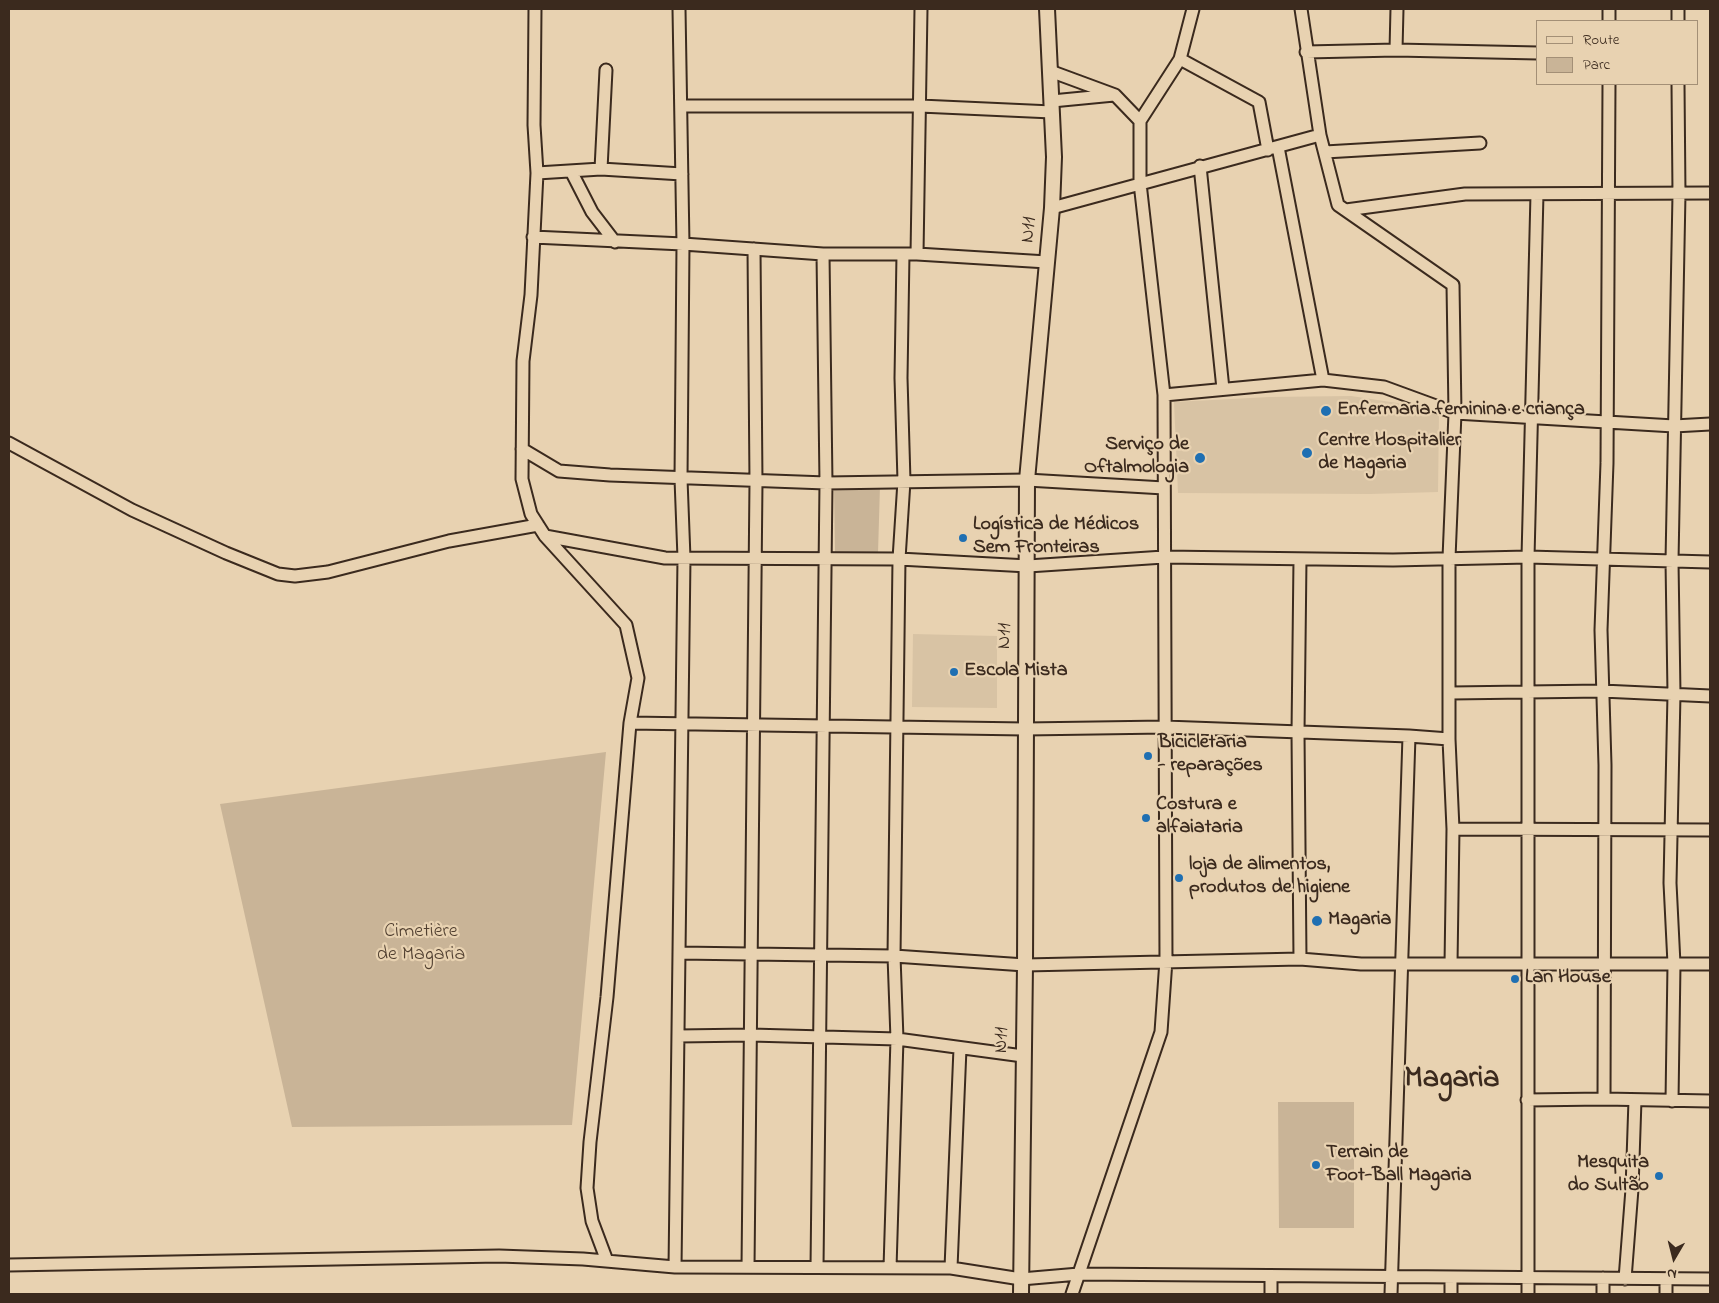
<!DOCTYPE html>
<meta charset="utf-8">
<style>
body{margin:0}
#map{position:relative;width:1719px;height:1303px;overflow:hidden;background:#e8d2b1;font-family:"Indie Flower",sans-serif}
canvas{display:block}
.frame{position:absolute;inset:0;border:10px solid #3b2a1e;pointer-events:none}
.legend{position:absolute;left:1536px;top:20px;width:162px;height:65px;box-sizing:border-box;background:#e8d2b1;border:1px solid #a38f76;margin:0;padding:6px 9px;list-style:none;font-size:15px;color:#3b2a1e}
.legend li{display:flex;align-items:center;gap:10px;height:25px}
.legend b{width:25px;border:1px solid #a38f76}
.north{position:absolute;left:1649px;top:1233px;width:50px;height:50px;-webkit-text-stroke:4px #e8d2b1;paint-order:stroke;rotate:188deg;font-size:14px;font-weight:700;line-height:20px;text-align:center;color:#3b2a1e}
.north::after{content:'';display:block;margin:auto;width:18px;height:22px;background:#3b2a1e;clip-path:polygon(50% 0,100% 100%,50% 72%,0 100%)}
</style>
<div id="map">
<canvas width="1719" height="1303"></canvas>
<div class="frame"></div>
<ul class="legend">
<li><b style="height:6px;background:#e8d2b1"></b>Route</li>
<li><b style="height:14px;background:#c9b497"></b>Parc</li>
</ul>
<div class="north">N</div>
</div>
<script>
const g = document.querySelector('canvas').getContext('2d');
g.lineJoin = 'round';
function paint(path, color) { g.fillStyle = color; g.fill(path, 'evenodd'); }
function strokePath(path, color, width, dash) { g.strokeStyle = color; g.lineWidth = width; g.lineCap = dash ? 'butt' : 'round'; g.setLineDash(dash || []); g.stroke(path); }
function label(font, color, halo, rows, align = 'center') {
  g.font = font + ' "Indie Flower",sans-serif'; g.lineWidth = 4.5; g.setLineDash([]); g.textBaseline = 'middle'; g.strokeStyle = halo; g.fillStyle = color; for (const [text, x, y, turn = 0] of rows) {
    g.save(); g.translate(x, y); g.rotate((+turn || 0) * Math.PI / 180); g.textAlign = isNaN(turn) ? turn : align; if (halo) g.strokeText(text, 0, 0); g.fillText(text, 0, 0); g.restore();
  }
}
paint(new Path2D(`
 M1351,396L1397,403L1439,414L1438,492L1370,494L1178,493L1174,402L1269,397Z
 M913,634L997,636V708L912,707Z`), '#d8c3a4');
paint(new Path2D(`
 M834,486H880L878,553L835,552Z
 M606,752L572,1125L292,1127L220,804Z
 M1278,1102H1354V1228H1279Z`), '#c9b497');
const minor = new Path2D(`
 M535,9L534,125L537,173L531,295L523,361L522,479L531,514L545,536L626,625L638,678L630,723L607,997L590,1142L587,1188L592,1221L607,1261
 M1193,9L1180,59L1259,102L1268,150
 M1678,9V21
 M1609,21V9
 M1396,50L1397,9
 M1306,52L1396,50L1538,53
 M1050,71L1115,95L1140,121V183L1164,395L1166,960L1161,1032L1072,1294
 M1052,101L1114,95
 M681,106H920L1052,112
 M1140,121L1180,59
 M1278,147L1323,380
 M1325,152L1480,143
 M1200,166L1223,389
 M601,169L606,70
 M571,171L592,212L615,242
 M537,173L601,169L682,174
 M1052,208L1320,135L1301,9
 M1346,210L1465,194L1710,193
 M533,237L683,244L823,254H917L1047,262
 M917,254L921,9
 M1164,395L1323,380L1384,387L1455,413L1453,285L1338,205L1320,135
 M9,443L132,510L226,553L278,574L295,576L328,572L449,541L538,525
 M522,449L559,471L610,475L826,483L1027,480L1164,488
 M545,536L665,558L899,559L1028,566L1164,557L1393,560L1528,557L1710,562
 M1300,559L1298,733L1300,959
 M1451,693L1602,691L1710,696
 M630,723L1025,729L1165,727L1409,736L1391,1294
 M1409,736L1449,739
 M1453,829L1710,830
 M679,953L894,956L1025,965L1300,959L1361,964H1710
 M1451,964L1453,829L1449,739V558L1455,413L1674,426L1710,424
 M678,1036L751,1035L897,1039L1023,1056
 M1604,1099L1605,765L1601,630L1607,463L1609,84
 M1527,1100L1604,1099L1710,1101
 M1672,1101L1674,964L1670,883L1674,694L1672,561L1679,194L1678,84
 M9,1265L499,1256L583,1259L675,1267L951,1268L1021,1279L1079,1274L1710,1279
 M675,1267L684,558L681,479L683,244L679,9
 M748,1267L756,482L754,249
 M817,1267L826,483L823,254
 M890,1268L897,1039L894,956L899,559L904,481L901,378L903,254
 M951,1268L960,1048
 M1625,1279L1632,1189L1635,1100
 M1666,1279V1294
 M1271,1294V1276
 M1451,1294V1277
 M1528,1294V557L1537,194
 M1603,1294V1278`);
const major = new Path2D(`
 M1021,1294L1025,965L1027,480L1052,208L1054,157L1047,9`);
strokePath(minor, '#3b2a1e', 15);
strokePath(major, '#3b2a1e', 18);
strokePath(minor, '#e8d2b1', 11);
strokePath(major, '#e8d2b1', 14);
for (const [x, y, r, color] of [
 [1326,411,6,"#1f6fb2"],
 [1307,453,6,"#1f6fb2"],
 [1200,458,6,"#1f6fb2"],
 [963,538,5,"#1f6fb2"],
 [954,672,5,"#1f6fb2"],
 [1148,756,5,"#1f6fb2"],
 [1146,818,5,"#1f6fb2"],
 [1179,878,5,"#1f6fb2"],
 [1317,921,6,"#1f6fb2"],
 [1515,979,5,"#1f6fb2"],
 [1316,1165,5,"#1f6fb2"],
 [1659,1176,5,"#1f6fb2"]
]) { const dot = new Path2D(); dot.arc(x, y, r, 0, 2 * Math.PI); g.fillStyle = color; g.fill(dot); strokePath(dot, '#e8d2b1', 2); }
label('20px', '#3b2a1e', '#e8d2b1', [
 ["N11",1030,230,-85],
 ["N11",1006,636,-89],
 ["N11",1003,1040,-89]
]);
label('bold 20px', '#3b2a1e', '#e8d2b1', [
 ["Enfermaria feminina e criança",1337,411],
 ["Centre Hospitalier",1318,442],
 ["de Magaria",1318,465],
 ["Serviço de",1189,446,"right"],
 ["Oftalmologia",1189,469,"right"],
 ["Logística de Médicos",973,526],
 ["Sem Fronteiras",973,549],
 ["Escola Mista",964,672],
 ["Bicicletaria",1158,744],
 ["- reparações",1158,767],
 ["Costura e",1156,806],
 ["alfaiataria",1156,829],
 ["loja de alimentos,",1189,866],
 ["produtos de higiene",1189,889],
 ["Magaria",1328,921],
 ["Lan House",1525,979],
 ["Terrain de",1326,1154],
 ["Foot-Ball Magaria",1326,1177],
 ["Mesquita",1649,1164,"right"],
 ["do Sultão",1649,1187,"right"]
], 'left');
label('20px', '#503f30', '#e8d2b1', [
 ["Cimetière",421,933],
 ["de Magaria",421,956]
]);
label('bold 30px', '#3b2a1e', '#e8d2b1', [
 ["Magaria",1452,1081]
]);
</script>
